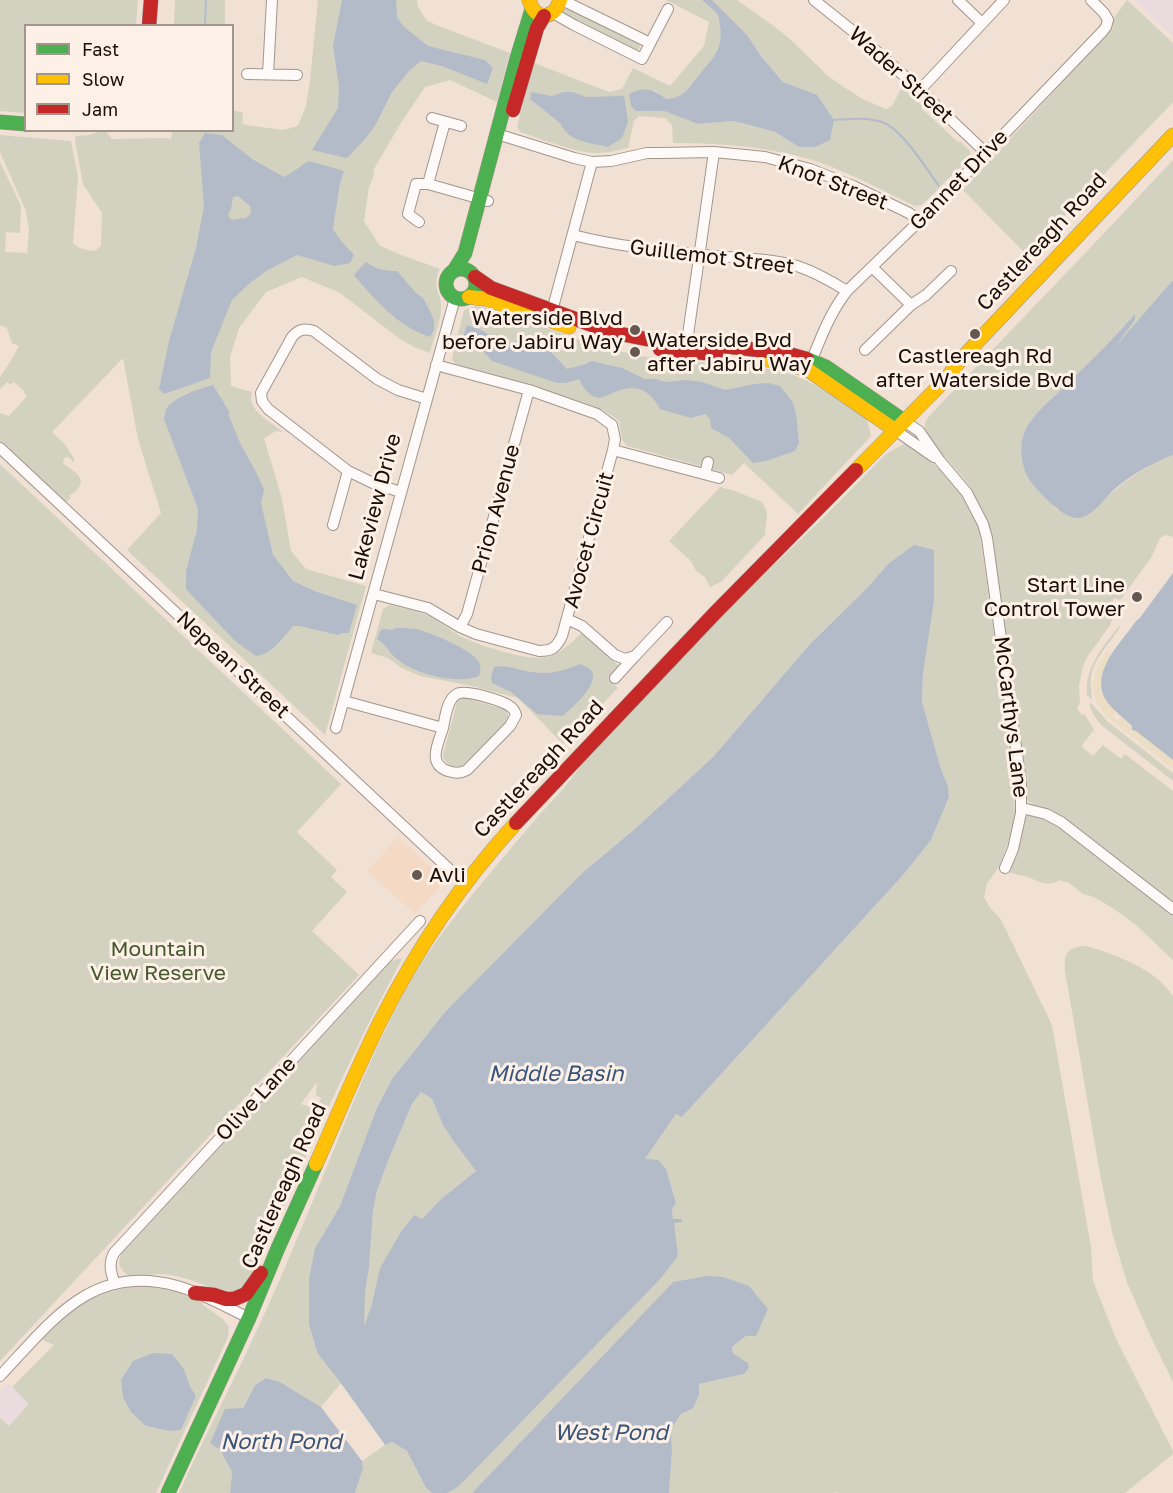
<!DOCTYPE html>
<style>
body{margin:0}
#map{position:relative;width:1173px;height:1493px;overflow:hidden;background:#f1e1d4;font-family:"Golos Text",sans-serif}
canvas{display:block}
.legend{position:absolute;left:24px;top:24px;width:210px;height:108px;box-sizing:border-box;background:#fcf0e7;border:2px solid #a1968d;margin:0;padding:8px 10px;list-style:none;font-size:18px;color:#180f07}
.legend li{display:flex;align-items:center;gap:12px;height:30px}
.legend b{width:30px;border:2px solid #a1968d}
</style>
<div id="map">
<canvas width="1173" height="1493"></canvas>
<ul class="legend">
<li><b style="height:8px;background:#4caf50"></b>Fast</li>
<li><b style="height:8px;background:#ffc107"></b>Slow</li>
<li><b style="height:8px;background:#c62828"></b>Jam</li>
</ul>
</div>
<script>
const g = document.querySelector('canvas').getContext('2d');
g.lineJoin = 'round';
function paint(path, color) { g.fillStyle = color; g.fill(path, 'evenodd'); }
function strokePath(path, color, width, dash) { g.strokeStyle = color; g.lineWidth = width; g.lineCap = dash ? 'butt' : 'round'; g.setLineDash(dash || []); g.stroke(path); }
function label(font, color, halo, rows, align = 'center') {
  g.font = font + ' "Golos Text",sans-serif'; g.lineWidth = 6; g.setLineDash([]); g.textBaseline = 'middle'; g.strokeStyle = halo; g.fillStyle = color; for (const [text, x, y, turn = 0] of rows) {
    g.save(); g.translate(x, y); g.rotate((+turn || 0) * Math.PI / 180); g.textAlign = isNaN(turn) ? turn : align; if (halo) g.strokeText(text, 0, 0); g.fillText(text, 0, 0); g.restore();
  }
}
paint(new Path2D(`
 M398,837L445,881L415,914L367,871Z`), '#f4d9c4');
paint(new Path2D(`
 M1134,0H1173V36Z
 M8,1383L29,1403L9,1426L0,1418V1392Z`), '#eadbdf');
paint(new Path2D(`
 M0,0H138L136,25L26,26L25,113L0,111Z
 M175,0H225V25H174Z
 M318,0H417L418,7L427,21L441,27L510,53L497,102L450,80L425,87L402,121L374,169L373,178L369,187L364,221L379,245L396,253L440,269C430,288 443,293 441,311C440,323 433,340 430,353L414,347L400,339L340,293L302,277L266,292L239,328L230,357L231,386L252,392C246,410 271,422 283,432L276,431L264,438L282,499L291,551L306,569L366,586L325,735L127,550L161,513L138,439L123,358L52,432L64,443L75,460L73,462L70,458L67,457L64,458L63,463C70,470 78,471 81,481C79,491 75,491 69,496L71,498L64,503L0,444V413L9,416L27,396L24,393V391L14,382L11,385L7,382L0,389V377L12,359L19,346L12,343L7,328L0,325V162L21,206L20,233L6,232L5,252L27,253L29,230L26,211L0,152V135L71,141L78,177L73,243C80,250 87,250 95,251L101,246L102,213L83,184L75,141L76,136L89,135L105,130L112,139L167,138L171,140L172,131L232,130L233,110L243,113L242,123L246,125L283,130L298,126L306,106L310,81Z
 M666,0H702C706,4 712,8 716,13C719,16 719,21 720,26C723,51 713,57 699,75C688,88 685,97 667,99L655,91L636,111H664L698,124L734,121L775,132L799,147L817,96L783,82L761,56L747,35L712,0H737L775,27L791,40L829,77L862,99L886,109L892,106L902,87L923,106L921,108L958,142L960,141L970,151V157L922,205L915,206C886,192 857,177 827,165C778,147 725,143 673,143L672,125L665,118L639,116L634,121L628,148C618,150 609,153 599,153C578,154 542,139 520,132L517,126L534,63L609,92L622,89L633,68L670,86L704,46L709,22ZM531,93L552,96L590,97L563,128L562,124L530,99Z
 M1127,0L1173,43V102L1027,255L963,190L1113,27V19Z
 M563,5L637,42L640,46L639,49L635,51L558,13Z
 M1173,160V280L1129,333L1108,355L1134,321L1135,316L1033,420L1025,431L1022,443V460L1027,476L1057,510L1096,507C1120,484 1142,467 1173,455V537L1166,535L1160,538L1151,558L1120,600L1114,598L1112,602L1113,606L1116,608L1110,625L1088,656L1083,666L1079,686L1080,704L1077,707L1080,714L1085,715L1094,730L1083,744L1082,747L1093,756L1103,745L1121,759L1125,754L1173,791V904L1029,802L1027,799L991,530C985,515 978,501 970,487C962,474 926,439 925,427C924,420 930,415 934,411L1090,248Z
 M476,306L492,309L595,345L631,354L630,359L637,360L638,356L779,370C813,380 838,399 867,419L871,436L798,514L744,463L732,475L628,446C620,442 622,432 619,424L620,422C605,408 584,403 566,397C529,384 493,374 455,364L452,358L464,310Z
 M904,444C923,450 953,482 963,498C970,507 974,518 979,528L1012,760L1015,812L1012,831L1000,865L987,884L984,897L990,908L1000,918L1008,934L1052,1025L1091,1247L1093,1281L1117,1341L1173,1451V1454L1125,1493H839L835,1492L834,1493H669L672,1451L671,1429L699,1384L744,1374L748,1363L733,1353L732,1347L746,1336L673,1282L472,1493H447L458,1487L674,1223L682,1219H673L672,1208L645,1159L676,1114L683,1116L904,874L931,840L949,797L948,786L940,766L922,702L923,673L888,564L866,589L810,644L713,757L636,828L581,874L445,1012L392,1079L376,1110L340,1206L315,1248L338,1379L341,1383L321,1407L280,1382L266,1378L255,1385L220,1450L232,1472L230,1493H179C203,1439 231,1387 255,1334C273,1297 288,1260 304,1222C338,1143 366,1062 408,986C442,926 490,874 534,821C551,801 570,785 582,762L732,605L823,518L885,455L896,448Z
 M0,464L341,784L297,832L337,870L331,877L347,892L312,931L359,975L0,1361Z
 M720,487L735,491L762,502L767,512L765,535L721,582L710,587L705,577L696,571L691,561L669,541Z
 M389,605C403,608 417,610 429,616C440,622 450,630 460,636C476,644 491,648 508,653C544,662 556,660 582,632L619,666L608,678L618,688L563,744L518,698L472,686L420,676L402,668L388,658L371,653L383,609Z
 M1119,626L1120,627C1110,643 1094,658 1091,677C1090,685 1092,693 1092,700L1087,695C1084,668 1103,647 1119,626Z
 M464,698L504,709L508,713V718L506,722L462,766C454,768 444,765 443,755L457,702L458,699Z
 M1091,703L1108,722L1173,773V781L1100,724L1093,714L1089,704Z
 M1029,814L1051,819L1173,915V960L1136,925L1114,909L1094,897L1083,894L1069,883L1059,880C1047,889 1036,879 1024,876C1019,875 1014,874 1009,872L1017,855L1026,817Z
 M1087,946C1118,956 1154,968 1173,996V1382L1149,1333L1127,1282L1113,1236L1100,1174L1065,971C1064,953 1067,947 1087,946Z
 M397,959H402C349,1057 305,1159 260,1260C253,1271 245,1292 229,1293C222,1294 213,1289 207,1286C190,1280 175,1274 157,1274C148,1275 132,1280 125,1273C118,1267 118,1259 122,1252L380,972L389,962ZM317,1082L316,1095L321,1098L318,1105L313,1108L301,1104Z
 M421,1092L432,1099L443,1125L454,1142L476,1171L441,1199L422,1219L372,1304L363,1329L365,1294L369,1268L373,1211L377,1191L388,1161L412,1104Z
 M141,1286C163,1287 183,1293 203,1303V1305L223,1319L229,1327L228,1337L156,1493H0V1418L9,1426L29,1404L12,1387L54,1345L41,1339C49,1331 58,1320 67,1313C90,1296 114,1288 141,1286ZM184,1369L190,1386L196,1396L181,1429L169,1431L146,1426Z
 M392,1442L407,1451L426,1488L432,1493H355L363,1468L362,1461L385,1445Z`), '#d3d1c0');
paint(new Path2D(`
 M1107,651L1111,654C1098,676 1098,694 1116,712L1113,717L1117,720L1121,716L1132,726V730L1129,734C1120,727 1110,721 1103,712C1087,693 1093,669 1107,651Z
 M1133,731H1136L1173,760V769L1130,735Z`), '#ebdec4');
paint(new Path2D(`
 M342,0H396L397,17L403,26L428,46L485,60L493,68L487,84L442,66L421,61L409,71L392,92L375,126L365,139L347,158L312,150L338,108L339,86L333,46Z
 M702,0H712L747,35L761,56L783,82L817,95L834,120L830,140L815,147H799L775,132L734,121L698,124L664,111H636L631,106L629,94C645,86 652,89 667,99C685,97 688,88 699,75C713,57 723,51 720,26C719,21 719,16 716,13C712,8 706,4 702,0Z
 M531,92L552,96L564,92H572L587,97L624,96L628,122L622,138L608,147C592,143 568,142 561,124L530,99Z
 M205,133L222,135L252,159L284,177C293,173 300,166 309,161L344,171L340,183L333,229L341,241L354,255L350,263L335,266L297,255L266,271L250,283L232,300L211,352L210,378L164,394L159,389L169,341L196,248L204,206L199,143ZM238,196L250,206L251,213L246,218L231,220L228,214L231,209L233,197Z
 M366,262C376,269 383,271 397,271L416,293L423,298L428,307L434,320V330L430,337C422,334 414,331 407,326C390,316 367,291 354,275Z
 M1173,280V455C1153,463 1134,473 1117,487C1106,496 1094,516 1079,518C1063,520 1035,489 1027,476C1021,463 1019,444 1025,431C1032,416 1046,404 1058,393C1084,367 1111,342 1135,314V320L1115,347Z
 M467,325L481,330L502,343H511L523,338H531L543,344L567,369L586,364L591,361L622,368L645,379H655L666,382L686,380L702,382L725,390L755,384L768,383L780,386L792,401L796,413L799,443L795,451L766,461L753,463L729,438L711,428L710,419L705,414L691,418L660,409C648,387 635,384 612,393C609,394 607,396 604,397C592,401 583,388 579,379L566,383H557L492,361L482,350L479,345L466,343L462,340Z
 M213,385L230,413L228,414L240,443L257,474L264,490L261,503L273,555L293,581L317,592L357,605L349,633H343L338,635L300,626H293C283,638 272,654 256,656L234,640L186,589V571L197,530L198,509L164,419C164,419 166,410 166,410C171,398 201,388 213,385Z
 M914,545L934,550V600L923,673L922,702L940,766L948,786L949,797L931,840L904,874L682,1117L676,1114L645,1159L658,1160L666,1169L676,1204L672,1208L673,1219H682V1222L674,1223L678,1256L661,1278L458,1487L447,1493H432L426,1488L407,1451L392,1442L385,1445L338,1379L318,1354L309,1324V1279L315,1248L340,1206L376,1110L392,1079L445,1012L581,874L636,828L713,757L810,644L866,589L888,564ZM421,1092L432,1099L443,1125L454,1142L476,1171L441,1199L422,1219L414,1215L401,1232L380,1268L372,1304L364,1326L365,1294L369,1268L373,1211L377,1191L388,1161L412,1104Z
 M1173,573V760L1136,731L1132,730V726C1124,718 1115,712 1108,703C1087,674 1121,643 1136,621L1139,619Z
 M396,628C403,628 409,628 416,629C429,632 473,650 479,662C481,667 481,671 479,676C458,685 414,674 397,659C389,653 385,643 377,639L380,631L383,629L392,630Z
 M580,664C584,666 590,668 592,672C599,685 571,708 563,716L537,714L511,692L492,683L491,677L494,667C507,664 519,671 532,672C552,675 562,671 580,664Z
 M707,1276L723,1277L749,1286L768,1309L756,1336H746L732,1347L733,1353L748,1363L749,1368L744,1374L699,1384V1395L693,1408L681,1414L671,1429L672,1451L669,1493H472L673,1282Z
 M153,1353L172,1354L184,1369L190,1386L196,1396L181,1430L169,1431L146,1426L131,1412L123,1397L121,1380L133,1361Z
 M266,1378L280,1382L321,1407L362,1461L363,1468L355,1493H230L232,1472L220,1450L210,1443L225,1409L243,1408L255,1385Z`), '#b3bbc8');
strokePath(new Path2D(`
 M205,26L206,0
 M834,120C850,119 866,117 882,122C902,129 926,168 939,186`), '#b3bbc8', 2);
const street = new Path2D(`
 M562,0L650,43
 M814,0L864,40L920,90L986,153
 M958,0L982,23
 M553,13L574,25L642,59L668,9
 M247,74L297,75
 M268,74L272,0
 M920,90L1004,0
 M432,118L461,126
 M445,122L428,184L488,201
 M497,134L574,158L592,162L611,161L647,153H662L714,152L765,157L810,169L853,186L909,213L919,221
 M419,222L408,214L416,184H428
 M573,235C619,247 667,251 715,256C742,258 771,259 797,266C815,272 831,281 847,291
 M872,267L911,305
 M552,311L592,162
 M687,342L714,152
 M865,350L911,305L926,295L951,271
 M809,367C820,340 829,314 847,291L939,202L1102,32L1106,27L1108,20L1104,13L1091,0
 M904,421L919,431L940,461L967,493L983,524L987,538L1021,783V813L1013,849L1005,868
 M895,430L934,457
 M0,448L465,884
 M613,450L719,478
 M705,474L708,462
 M401,492L375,484L348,471L268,409L262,401L261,393L292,337C299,329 304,328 314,331L377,379L398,390L427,399
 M333,525L348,471
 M374,594L428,608L460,627L476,634L539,651C552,651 556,648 562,636L613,450L615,439L612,425L597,414L529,390L436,365
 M567,619L582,626L615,655L625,659L635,656L667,622
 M460,627L467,614L529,390
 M615,678L635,656
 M344,701L443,728C438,744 427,764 448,771C455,773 460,774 467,770L510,726L516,715C514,710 515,710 511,707C504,701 465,689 457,694C447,699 445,718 443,728
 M336,728L455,298
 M1022,808L1046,814L1061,822L1173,909
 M115,1284C111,1273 108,1264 114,1253L420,921
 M0,1376C51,1322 92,1262 177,1286C202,1293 226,1307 249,1318`);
const fast = new Path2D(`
 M0,122L26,124
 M446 284a15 15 0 1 1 30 0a15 15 0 1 1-30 0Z
 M455,269L465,253L517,58L532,9
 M807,359L826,367L904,421
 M168,1493L249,1318L278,1248L316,1164`);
const slow = new Path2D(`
 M529,0C532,9 535,14 544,16C554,14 557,9 560,0
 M469,297L486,299L569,327
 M768,360L779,361L808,370L895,430
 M856,470L945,380L963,357L1173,135
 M316,1164C337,1117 357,1068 380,1022C416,950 462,882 516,823`);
const jam = new Path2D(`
 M149,26L151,0
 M513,110L537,28L544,16
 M475,277L491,288L611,332L646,339L687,342L785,353L807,359
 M660,349L716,354
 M516,823L716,612L856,470
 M195,1293L214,1295L226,1299H234L246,1294L261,1273`);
strokePath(street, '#a1968c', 12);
strokePath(fast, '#a1968c', 15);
strokePath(slow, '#a1968c', 15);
strokePath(jam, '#a1968c', 15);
strokePath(street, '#fdfaf9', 10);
strokePath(fast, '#4caf50', 14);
strokePath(slow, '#ffc107', 14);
strokePath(jam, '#c62828', 14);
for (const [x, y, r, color] of [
 [635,330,6,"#64584f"],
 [975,334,6,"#64584f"],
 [635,352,6,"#64584f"],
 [1137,597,6,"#64584f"],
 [417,875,6,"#64584f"]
]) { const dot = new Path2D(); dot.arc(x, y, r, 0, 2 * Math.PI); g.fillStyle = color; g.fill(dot); strokePath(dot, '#fcf0e7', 2); }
label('21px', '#180f07', '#fcf0e7', [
 ["Wader Street",901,75,42],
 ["Gannet Drive",959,180,-46],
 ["Knot Street",833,183,21],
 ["Castlereagh Road",1042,242,-47],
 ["Guillemot Street",712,257,7],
 ["Lakeview Drive",375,507,-75],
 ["Prion Avenue",496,509,-75],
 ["Avocet Circuit",589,540,-75],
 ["Nepean Street",233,665,43],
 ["McCarthys Lane",1011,717,83],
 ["Castlereagh Road",539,769,-47],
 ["Olive Lane",256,1099,-47],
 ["Castlereagh Road",284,1186,-66]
]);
label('21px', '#180f07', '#fcf0e7', [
 ["Waterside Blvd",623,318],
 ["before Jabiru Way",623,342],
 ["Waterside Bvd",647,340,"left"],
 ["after Jabiru Way",647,364,"left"],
 ["Castlereagh Rd",975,356,"center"],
 ["after Waterside Bvd",975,380,"center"],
 ["Start Line",1125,585],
 ["Control Tower",1125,609],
 ["Avli",429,875,"left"]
], 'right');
label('21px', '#465a30', '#fcf0e7', [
 ["Mountain",158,949],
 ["View Reserve",158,973]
]);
label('italic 22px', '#385479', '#fcf0e7', [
 ["Middle Basin",556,1074],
 ["West Pond",611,1433],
 ["North Pond",281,1442]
]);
</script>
